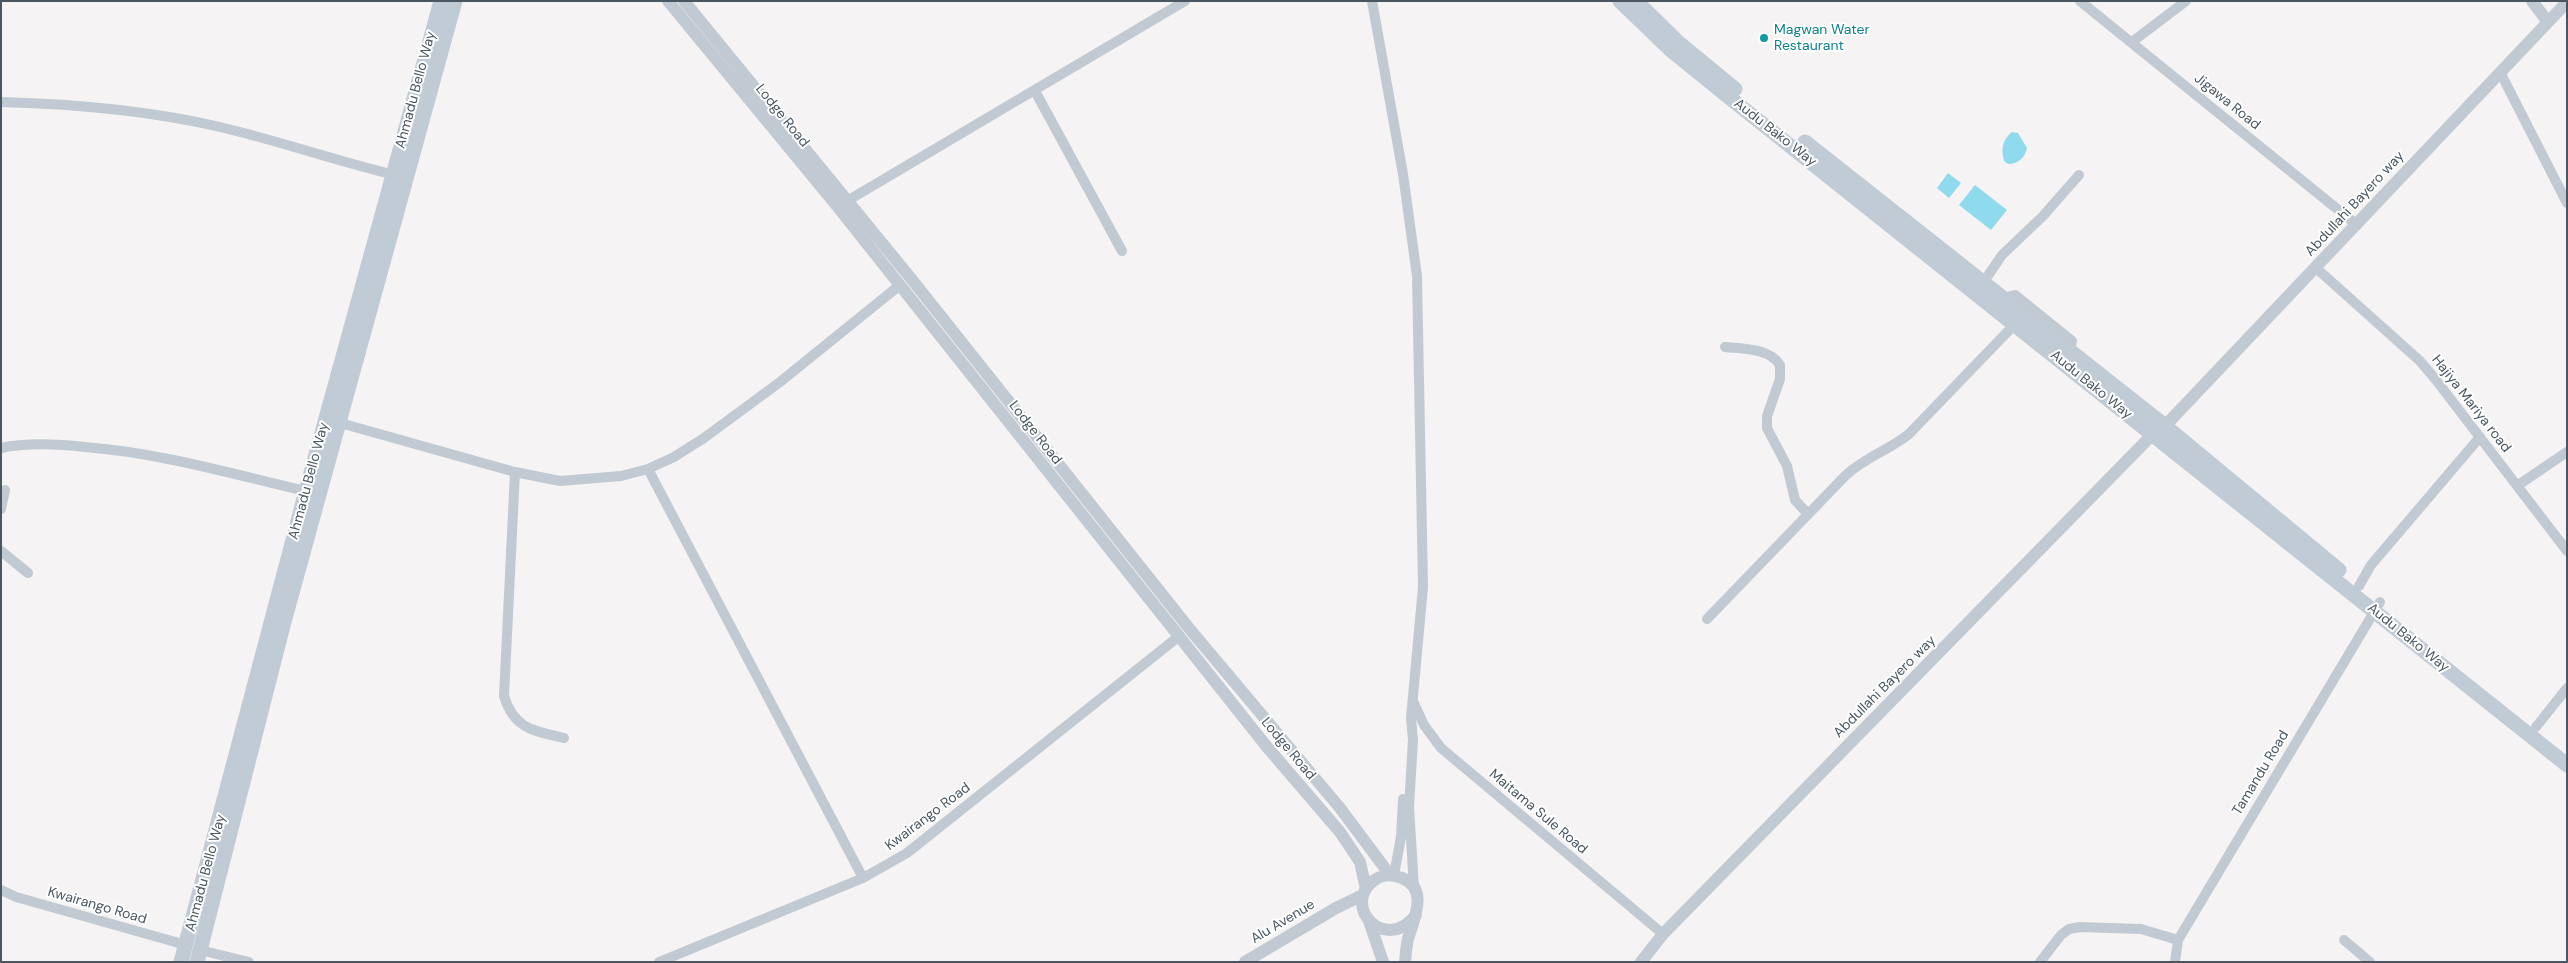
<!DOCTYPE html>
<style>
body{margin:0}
#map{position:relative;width:2568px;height:963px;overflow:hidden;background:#f5f3f3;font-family:"DM Sans",sans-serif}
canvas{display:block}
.frame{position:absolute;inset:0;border:2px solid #4a5661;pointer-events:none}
</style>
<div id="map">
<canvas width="2568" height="963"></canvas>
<div class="frame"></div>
</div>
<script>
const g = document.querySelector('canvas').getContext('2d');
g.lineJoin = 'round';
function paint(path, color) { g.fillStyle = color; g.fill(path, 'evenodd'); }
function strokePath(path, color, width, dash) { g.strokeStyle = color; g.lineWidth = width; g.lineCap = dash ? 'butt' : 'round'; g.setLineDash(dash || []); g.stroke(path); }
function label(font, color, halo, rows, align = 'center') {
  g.font = font + ' "DM Sans",sans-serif'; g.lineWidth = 4; g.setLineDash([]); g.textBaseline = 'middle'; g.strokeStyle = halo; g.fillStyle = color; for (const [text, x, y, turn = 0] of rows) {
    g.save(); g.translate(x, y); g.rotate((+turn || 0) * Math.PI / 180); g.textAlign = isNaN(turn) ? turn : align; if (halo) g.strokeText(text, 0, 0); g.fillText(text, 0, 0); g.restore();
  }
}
paint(new Path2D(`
 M2012,132L2018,133L2027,148C2025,158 2018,164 2008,164L2004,161C2001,149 2002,140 2012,132Z
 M1948,173L1961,183L1949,198L1937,188Z
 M1975,185L2007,210L1991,230L1959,205Z`), '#90daee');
strokePath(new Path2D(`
 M1372,1L1403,174L1417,276L1423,587L1411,718L1413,740L1409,807L1414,888
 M2080,1L2357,225
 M2132,42L2186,1
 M2500,72L2567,203
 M1035,91L1122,251
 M1,102C75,104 148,110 220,127C280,141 339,162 399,176
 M847,201L1185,1
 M2316,268L2420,361L2436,380L2567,551
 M1983,283L2002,255L2043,216L2079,175
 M2003,298L2015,295L2072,341L2070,351
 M1725,347C1742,349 1770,348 1780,365V379L1767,416V428L1787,466L1795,500L1808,514
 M333,421L515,472L560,481L621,476L648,469L674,457L704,438L780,382L900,285
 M1,448C29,442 58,444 85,447C162,453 235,475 310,492
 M648,469L863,878
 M515,472L504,696C514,729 534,731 564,738
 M2517,486L2567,452
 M1,509L5,490
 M1,551L28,573
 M2359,586L2371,565L2480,437
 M1707,619L1846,475C1866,457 1889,450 1909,434L2015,324
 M1413,701L1424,725L1441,748L1663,934
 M2536,727L2567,688
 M1394,875L1401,837L1403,799
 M1,890L16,897L186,945
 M2344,940L2370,962
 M200,950L249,962
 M659,962L863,878L907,853L1178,637
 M2040,962L2061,935L2069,929L2080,927L2141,929L2178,940
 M2175,962L2178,940L2380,602`), '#c1cad2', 10);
strokePath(new Path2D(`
 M668,1L837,206L1267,747L1340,832L1360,862L1366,889
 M684,1L909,276L1188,627L1340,808L1390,875
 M2532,1L2548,22
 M2165,426L2567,2
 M1369,921L1383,962
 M1245,962L1336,908L1363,895
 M1405,962C1406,954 1406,946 1408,939C1414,919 1429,888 1402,878C1391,874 1382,874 1373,881C1341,907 1386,954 1416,915
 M1641,962L1663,934L2152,435`), '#c1cad2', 12);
strokePath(new Path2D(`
 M1620,1L1672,51L1725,94L2567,765
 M1636,1L1679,43L1735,89
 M1805,142L2165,426L2339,570
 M181,962L306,491L441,1
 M197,962L284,622L455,1`), '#c1cbd6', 15);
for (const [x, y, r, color] of [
 [1764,38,5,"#0f9aa8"]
]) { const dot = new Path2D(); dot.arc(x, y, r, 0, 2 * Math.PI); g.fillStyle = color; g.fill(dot); strokePath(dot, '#fff', 2); }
label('14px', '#0d838f', '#fff', [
 ["Magwan Water",1774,30],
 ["Restaurant",1774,46]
], 'left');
label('14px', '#4a5661', '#fff', [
 ["Ahmadu Bello Way",416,90,-75],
 ["Jigawa Road",2227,102,39],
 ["Lodge Road",782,116,51],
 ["Audu Bako Way",1775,133,38],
 ["Abdullahi Bayero way",2355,204,-47],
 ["Audu Bako Way",2091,385,39],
 ["Hajiya Mariya road",2471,404,52],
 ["Lodge Road",1035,433,52],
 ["Ahmadu Bello Way",309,481,-75],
 ["Audu Bako Way",2408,638,39],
 ["Abdullahi Bayero way",1885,687,-45],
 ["Lodge Road",1288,749,50],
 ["Tamandu Road",2261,773,-59],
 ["Maitama Sule Road",1538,812,40],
 ["Kwairango Road",928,817,-37],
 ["Ahmadu Bello Way",206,873,-75],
 ["Kwairango Road",97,906,16],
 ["Alu Avenue",1283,922,-31]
]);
</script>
